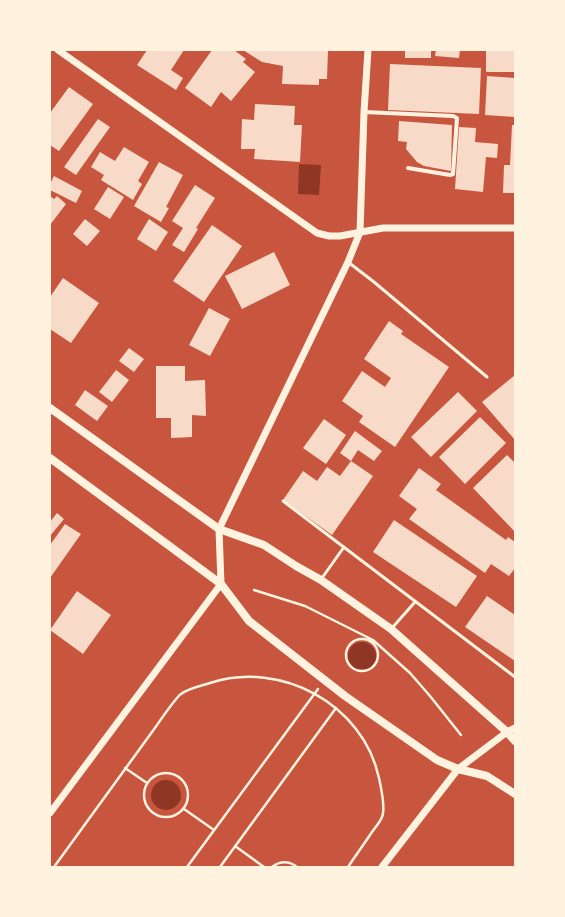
<!DOCTYPE html>
<style>
body{margin:0}
#map{position:relative;width:565px;height:917px;overflow:hidden;background:#c8553d;font-family:"PT Serif",serif}
canvas{display:block}
.frame{position:absolute;inset:0;border:51px solid #fff3e0;pointer-events:none}
</style>
<div id="map">
<canvas width="565" height="917"></canvas>
<div class="frame"></div>
</div>
<script>
const g = document.querySelector('canvas').getContext('2d');
g.lineJoin = 'round';
function paint(path, color) { g.fillStyle = color; g.fill(path, 'evenodd'); }
function strokePath(path, color, width, dash) { g.strokeStyle = color; g.lineWidth = width; g.lineCap = dash ? 'butt' : 'round'; g.setLineDash(dash || []); g.stroke(path); }
paint(new Path2D(`
 M299,164L321,165L319,195L298,194Z
 M348 656a14 14 0 1 1 28 0a14 14 0 1 1-28 0Z
 M151 795a15 15 0 1 1 30 0a15 15 0 1 1-30 0Z`), '#8f3625');
paint(new Path2D(`
 M147,50H184L171,70L183,78L176,90L137,65Z
 M212,50H234L246,59L243,62L255,72L231,101L221,92L211,107L185,88Z
 M243,50H328L327,79H319V85L282,84L283,66L262,62Z
 M405,50H431V58H405Z
 M436,50H460L459,58L435,56Z
 M486,50H515V72H486Z
 M390,64L481,68L479,114L388,110Z
 M487,76L515,78V117L485,115Z
 M69,87L93,104L59,151L50,145V113Z
 M255,104L295,106L294,125H302L300,162L254,159L255,149H241L242,119L254,120Z
 M98,119L110,127L76,175L64,167Z
 M399,121L452,125L451,171L424,166L417,162L406,149L407,142L398,141Z
 M512,125H515V193H503L504,165H510Z
 M459,127L476,128L475,142L498,144L497,158L486,157L483,192L455,189Z
 M124,147L149,162L138,181L142,184L133,200L101,180L104,175L91,167L100,152L115,161Z
 M159,162L183,175L166,207L169,208L161,222L134,206Z
 M54,176L82,191L76,203L50,190V184Z
 M195,185L215,198L196,228L198,229L184,252L172,245L183,228L172,221Z
 M108,187L124,197L110,219L94,209Z
 M50,196L54,199L57,196L66,204L50,225Z
 M85,219L100,231L87,246L73,234Z
 M149,219L168,232L156,251L137,239Z
 M212,225L242,246L204,302L173,281Z
 M274,252L290,285L242,309L225,276Z
 M63,278L99,303L71,343L50,329V297Z
 M209,308L230,319L210,356L189,345Z
 M389,321L403,331L401,334L449,367L395,447L359,422L363,416L342,401L362,371L385,387L391,378L364,359Z
 M129,348L144,359L134,372L119,361Z
 M156,366H185V381L205,380L206,416L192,415V437L171,438V418H156Z
 M116,370L129,380L112,402L99,392Z
 M515,375V440L482,402Z
 M85,390L108,406L97,421L75,405Z
 M458,392L477,411L431,457L411,437Z
 M480,417L506,443L465,484L439,457Z
 M324,419L346,435L326,464L303,448Z
 M355,431L382,451L374,461L358,450L351,461L340,453Z
 M507,455L515,463V532L473,488Z
 M351,461L373,476L332,535L283,500L303,471L317,481L327,467L340,476Z
 M419,468L441,484L436,490L506,540L508,537L515,542V568L509,576L491,564L485,573L409,519L417,509L399,496Z
 M57,513L64,519L50,536V522Z
 M394,520L477,576L456,607L373,552Z
 M65,524L81,534L50,578V545Z
 M77,591L111,615L83,654L50,630Z
 M487,596L515,615V661L465,627Z`), '#f7dbc8');
strokePath(new Path2D(`
 M254,590L305,606L373,640L410,673L430,696L461,735
 M346 655a16 16 0 1 1 32 0a16 16 0 1 1-32 0Z
 M125,768L147,783
 M144 795a22 22 0 1 1 44 0a22 22 0 1 1-44 0Z
 M184,809L214,830
 M235,846L264,867
 M54,867C87,822 119,777 152,732C158,724 175,698 181,694C189,688 201,686 210,683C281,660 363,704 379,778C381,788 386,808 382,817C380,822 375,828 372,832C364,844 356,855 348,867
 M187,867L318,689
 M220,867L336,708
 M272,867C280,861 289,861 297,867`), '#fff3e0', 2.5);
strokePath(new Path2D(`
 M348,262L374,282L487,377
 M283,501L515,677
 M322,578L344,547
 M392,628L415,602`), '#fff3e0', 3);
strokePath(new Path2D(`
 M364,112L453,116L457,118L453,174L450,175L408,168`), '#fff3e0', 4);
strokePath(new Path2D(`
 M58,50L317,233L329,236H340L383,228H515
 M50,813L221,584L219,529L348,262L360,232L364,112L368,50
 M382,867L458,769L507,732L515,728`), '#fff3e0', 7);
strokePath(new Path2D(`
 M50,408L219,529L264,545L296,566L321,580L391,629L507,732L515,741
 M50,458L221,584L249,621L345,696L437,760L458,769L487,776L515,794`), '#fff3e0', 8);
</script>
